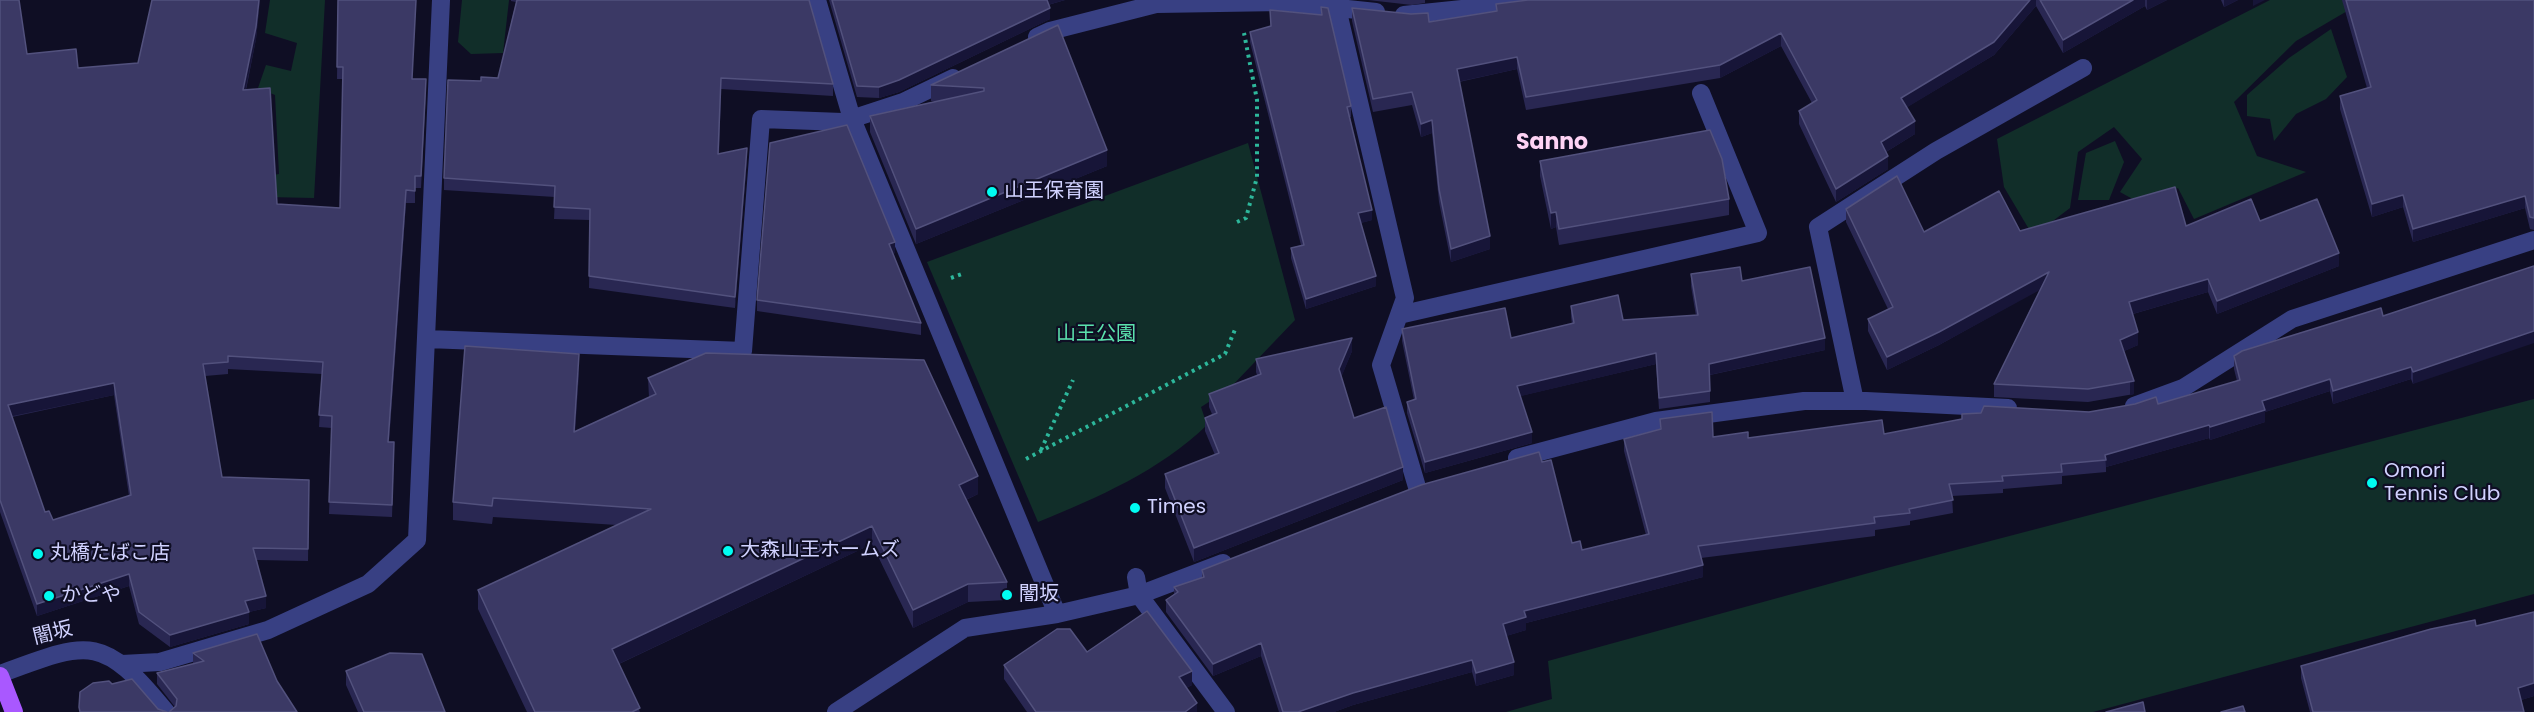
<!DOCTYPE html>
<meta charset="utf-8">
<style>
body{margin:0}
canvas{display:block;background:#0f0e24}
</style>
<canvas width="2534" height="712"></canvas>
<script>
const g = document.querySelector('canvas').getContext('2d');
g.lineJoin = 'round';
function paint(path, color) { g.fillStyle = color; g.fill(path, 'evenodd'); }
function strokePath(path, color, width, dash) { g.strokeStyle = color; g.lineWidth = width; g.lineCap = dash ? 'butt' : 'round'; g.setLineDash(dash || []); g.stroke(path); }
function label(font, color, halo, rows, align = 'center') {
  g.font = font + ' Poppins,"Noto Sans JP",sans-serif'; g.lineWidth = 4.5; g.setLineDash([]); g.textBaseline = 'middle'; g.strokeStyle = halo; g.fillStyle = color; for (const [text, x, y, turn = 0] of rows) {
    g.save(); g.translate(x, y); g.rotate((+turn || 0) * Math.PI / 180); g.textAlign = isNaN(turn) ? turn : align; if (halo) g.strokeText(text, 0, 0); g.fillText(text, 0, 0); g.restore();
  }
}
paint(new Path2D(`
 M270,0H325L314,198L268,197L245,180L279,174L275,95L258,88L266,65L291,71L297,43L265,33Z
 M462,0H509L503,53L471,54L458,42Z
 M2270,0H2366L2296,41L2234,102L2257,156L2306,172L2194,219L2178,188L2138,202L2120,192L2142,159L2114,127L2078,152L2070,208L2033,236L2004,187L1997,139Z
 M2331,29L2347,77L2326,99L2296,114L2274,141L2270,119L2247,116V95L2289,58Z
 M2115,141L2124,162L2109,200H2078L2086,153Z
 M1248,143L1295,320L1229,389L1201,407L1207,425C1161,470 1097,498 1038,522L927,262Z
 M2534,399V594L2093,712H1506L1552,699L1548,661L1887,568Z`), '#112e29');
strokePath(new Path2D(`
 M1237,222L1246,218L1257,177V100L1244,33
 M951,278L962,274
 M1041,450L1073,380
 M1026,459L1225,354L1236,327`), '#2db79b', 4, [3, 4.5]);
strokePath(new Path2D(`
 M817,0L852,119L1057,614
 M1337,8L1405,298L1381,365L1417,487
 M1404,15L1548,0
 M1037,37L1050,31L1156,4L1282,2L1376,12
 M1399,315L1758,233L1701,93
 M427,339L743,351L761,119L842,122L903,102L953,78
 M1855,401L1818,227L1936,151L2083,68
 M2134,406L2183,388L2292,319L2534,240
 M1517,458L1656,421L1804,401H1866L2008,408
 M1136,577L1139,595L1226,712
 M122,664L160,662L268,630L368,584L417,540L441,0
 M0,674C89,641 102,633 166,712
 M836,712L965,628L1057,614L1139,595L1223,563`), '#384083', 18);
strokePath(new Path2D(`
 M0,676L14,712`), '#a958ff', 18);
paint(new Path2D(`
 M0,0L27,54L78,68L138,63L152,0H260L256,39L246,90L277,204L340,208L343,79H337L338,0H416L412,79L426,91L421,188H415V203H406L389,442L394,454L392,517L329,514L332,428L319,427L322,374L228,369V374L205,376L222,477L309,480L308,561L257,560L266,608L249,612V624L170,647L139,624L129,586L37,616L0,512ZM114,395L129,496L53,520L45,512L12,417Z
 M511,0H809L833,84V96L721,89L719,154L747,159L735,308L589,288L590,220L554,219L555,197L444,190V178L481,81L498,78L516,2L511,1Z
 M829,0H1065L1048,5L1050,19L899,92L879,98L857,97Z
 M1368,0H1425V3L1412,5Z
 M1528,0H2167L2147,10L2145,6L2063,53L2036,6L1994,55L1907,107L1915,134L1886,152L1888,169L1836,202L1799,124V111L1812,103L1781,46L1720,78L1526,110L1517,69L1459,82L1490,249L1451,262L1439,202L1432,133L1421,137L1412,105L1373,112L1352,21V8L1429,22L1496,11V4Z
 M2221,0H2238L2224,7Z
 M2342,0H2534V230L2530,229L2525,208L2413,242L2403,207L2372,217L2340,109V96L2367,88Z
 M1321,7L1351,106V117H1350L1372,220L1360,223L1376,286L1306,309L1291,258V248L1301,245L1250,42V32L1271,26L1321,15Z
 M1058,25L1107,166L916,244L870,132V116L936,101H931V85Z
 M1540,161L1729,199V215L1559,245L1556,227L1551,229L1540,176Z
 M1846,209L1924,232L2020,231L2186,226L2260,221L2339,266L2217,314L2208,292L2133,314L2138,345L2124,351L2134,394L2088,402L1994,397V384L2040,289L1939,345L1887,370L1868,331V319L1888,309L1846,222Z
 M895,253L893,254L921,323V335L757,311V300Z
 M2534,266L2413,384L2411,379L2333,404L2330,391L2265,412V422L2210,440L2209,438L2106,467V472L2062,476V484L2003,489V493L1952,496L1953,513L1910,521V525L1875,530V536L1701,558L1703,577L1526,623V630L1506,636L1514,675L1476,686L1472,672L1353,705L1334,712H1279L1261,656L1213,676L1166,612V600L1174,594V587L1202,578V570L1542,462L1572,543L1582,550L1646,535L1624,451V439L1660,430V419L1713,437L1748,438L1884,434L2158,404L2237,381L2234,369V356L2383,316Z
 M1691,274L1742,281L1825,350L1710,375V402L1659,409L1656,364L1520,396L1532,443L1425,473L1407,413V402L1414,400L1402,341V329L1511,338L1572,324L1571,317V306L1623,320L1696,316L1691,286Z
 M1352,351L1341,377L1354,418L1403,480L1194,562L1165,488V474L1215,455L1205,431V418L1212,414L1209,407V394L1257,375L1256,372V359Z
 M579,372L575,431L649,397L648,378L978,494L966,500L1007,582V600L968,602L913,628L872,544L619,664L640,712H527L478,609V590L617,525L493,517L492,524L453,520V502Z
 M2476,626L2534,696L2521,700L2524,712H2310L2301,678V666Z
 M1087,652L1192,685L1186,688L1197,712H1027L1004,679V665Z
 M193,653L277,681L175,707L157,684V673L193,664Z
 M346,671L445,712H358L346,685Z`), '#292752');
paint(new Path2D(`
 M259,0H260L256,39L243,102V90Z
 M1044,0H1065L1044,6Z
 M2030,0H2036V6L1994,55L1901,111V98Z
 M2133,0H2145V6L2063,53V40Z
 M2147,0H2167L2147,10Z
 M2224,0H2238L2224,7Z
 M2253,0H2265L2253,6Z
 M1050,8V19L899,92L879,98V87Z
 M1781,33V46L1720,78V65Z
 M1517,57V69L1457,82V69Z
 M1432,120V133L1421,137V124Z
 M1915,121V134L1881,155V142Z
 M747,148V159L735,308V297Z
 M1107,150V166L916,244V229Z
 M1888,156V169L1836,202V189Z
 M406,190V203L388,454V442Z
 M2403,195V207L2372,217V204Z
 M2525,196V208L2413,242V229Z
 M1372,210V220L1358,224V213Z
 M1556,212V227L1551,229V213Z
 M1490,236V249L1451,262V249Z
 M895,242V253L889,256V244Z
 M2339,253V266L2217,314V301Z
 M2049,272V285L1939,345L1887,370V357Z
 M1376,276V286L1306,309V299Z
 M2208,279V292L2129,315V302Z
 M2534,331V343L2413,384V372Z
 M2138,332V345L2120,353V340Z
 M1352,338V351L1339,383V369Z
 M1825,338V350L1709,375V364Z
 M1656,353V364L1517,397V386Z
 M579,354V372L574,450V432Z
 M2411,367V379L2333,404V391Z
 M2330,379V391L2265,412V422L2210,440V427L2262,401Z
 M2134,381V394L2130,395V382Z
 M114,383V395L8,417V405Z
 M2209,425V438L2106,467L2105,455Z
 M1532,432V443L1425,473V462Z
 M1403,467V480L1194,562V548Z
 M978,476V494L959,503V485Z
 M872,526V544L612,667V649Z
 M1703,565V577L1526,623V630L1503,637V624L1524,611Z
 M129,574V586L37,616V604Z
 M968,584V602L913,628V610Z
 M266,596V608L249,612V624L170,647V635L245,601Z
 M1261,643V656L1213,676V664Z
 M1472,660V672L1353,705L1334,712H1298L1353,693Z
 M1514,662V675L1476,686V673Z
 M1192,671V685L1179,691V677Z
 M2534,683V696L2518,701V688Z
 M1197,703V712H1185Z`), '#171538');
const building = new Path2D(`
 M0,0H19L27,54L76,49L78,68L138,63L152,0H259L256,27L243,90L270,88L277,204L340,208L343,67H337L338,0H416L412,79H426L421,176H415V191L406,190L388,442H394L392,505L329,502L332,416L319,415L323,362L228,356V362L203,364L222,477L309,480L308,549L253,548L266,596L245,601L249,612L170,635L139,612L129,574L37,604L0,500ZM114,383L131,495L53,520L49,511L45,512L8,405Z
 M517,0H809L833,84L721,78L718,154L747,148L735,297L589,276L590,209L554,207L555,186L444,178L448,80L481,81V77L498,78Z
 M832,0H1047L1050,8L899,80L879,87L857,86Z
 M1528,0H2030L1994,42L1901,98L1915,121L1881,142L1888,156L1836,189L1799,111L1817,100L1781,33L1720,65L1526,97L1517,57L1457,69L1490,236L1451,249L1439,189L1432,120L1421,124L1412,92L1373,99L1352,8L1411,14L1428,13L1429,22L1497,11L1496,4Z
 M2040,0H2133L2063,40Z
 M2346,0H2534V218L2530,217L2525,196L2413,229L2403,195L2372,204L2340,96L2371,87Z
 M1321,7L1328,8L1351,106L1347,107L1372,210L1358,213L1376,276L1306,299L1291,248L1304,245L1250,32L1271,26L1270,10L1322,15Z
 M1058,25L1107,150L916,229L870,116L984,91V88L931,85Z
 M847,125L895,242L889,244L921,323L757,300L770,143Z
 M1710,130L1722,159L1729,199L1559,229L1556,212L1551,213L1540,161Z
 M1897,176L1924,232L1999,191L2020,231L2175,187L2186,226L2251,199L2260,221L2317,199L2339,253L2217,301L2208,279L2129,302L2138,332L2120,340L2134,381L2088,389L1994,384L2049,272L1939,332L1887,357L1868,319L1893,307L1846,209Z
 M2534,266V331L2413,372L2411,367L2333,391L2330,379L2262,401L2265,410L2210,427L2209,425L2105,455L2106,460L2061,464L2062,472L2002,476L2003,481L1949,484L1953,500L1909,509L1910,513L1874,517L1875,523L1698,546L1703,565L1524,611L1526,617L1503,624L1514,662L1476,673L1472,660L1353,693L1298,712H1283L1261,643L1213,664L1166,600L1178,592L1174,587L1204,577L1202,570L1421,485L1539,452L1542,462L1551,460L1572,543L1580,541L1582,550L1649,534L1624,439L1661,429L1660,419L1712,412L1713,437L1748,432V438L1882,420L1884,434L1962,419V414L1981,413L1984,406L2089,412L2135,404L2156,397L2158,404L2240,380L2234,356L2242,351L2381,308L2383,316Z
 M1740,267L1742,281L1810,267L1825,338L1709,364L1710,391L1659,398L1656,353L1517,386L1532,432L1425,462L1407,402L1416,399L1402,329L1505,308L1511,338L1574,323L1571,306L1618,295L1623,320L1698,315L1691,274Z
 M1352,338L1339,369L1354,418L1386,407L1403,467L1194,548L1165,474L1219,453L1205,418L1217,413L1209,394L1261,374L1256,359Z
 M465,346L579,354L574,432L656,394L648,378L706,353L924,360L978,476L959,485L1007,582L968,584L913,610L872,526L612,649L640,708L632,712H535L478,590L651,509L493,498L492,506L453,502Z
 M1147,611L1192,671L1179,677L1197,703L1185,712H1036L1004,665L1057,629H1070L1087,652Z
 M2534,612V683L2518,688L2524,712H2313L2301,666L2431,629L2475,620L2476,626Z
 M257,634L277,681L297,712H169L176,706L177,699L157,673L204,661L193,653Z
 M390,653L422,654L445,712H364L346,671Z
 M132,679L158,709L167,712H80L79,707L80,692L93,683L109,681L112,684Z
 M2143,702L2145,712H2106Z
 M2243,706L2245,712H2221Z`);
paint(building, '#3b3965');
strokePath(building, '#52517d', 1.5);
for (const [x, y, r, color] of [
 [992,192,6,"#00fcf2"],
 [2372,483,6,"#00fcf2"],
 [1135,508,6,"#00fcf2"],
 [728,551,6,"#00fcf2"],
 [38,554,6,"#00fcf2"],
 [1007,595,6,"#00fcf2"],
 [49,596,6,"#00fcf2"]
]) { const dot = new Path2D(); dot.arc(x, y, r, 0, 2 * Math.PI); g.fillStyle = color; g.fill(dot); strokePath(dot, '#0f0e24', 2); }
label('20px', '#d1d2ff', '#0f0e24', [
 ["山王保育園",1004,192],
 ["Omori",2384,472],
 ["Tennis Club",2384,495],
 ["Times",1147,508],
 ["大森山王ホームズ",740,551],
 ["丸橋たばこ店",50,554],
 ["闇坂",1019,595],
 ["かどや",61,596]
], 'left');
label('20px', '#5be1ad', '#0f0e24', [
 ["山王公園",1096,335]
]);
label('20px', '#d1d2ff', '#0f0e24', [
 ["闇坂",53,634,-14]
]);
label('bold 22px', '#ffd3f5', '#0f0e24', [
 ["Sanno",1552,143]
]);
</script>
